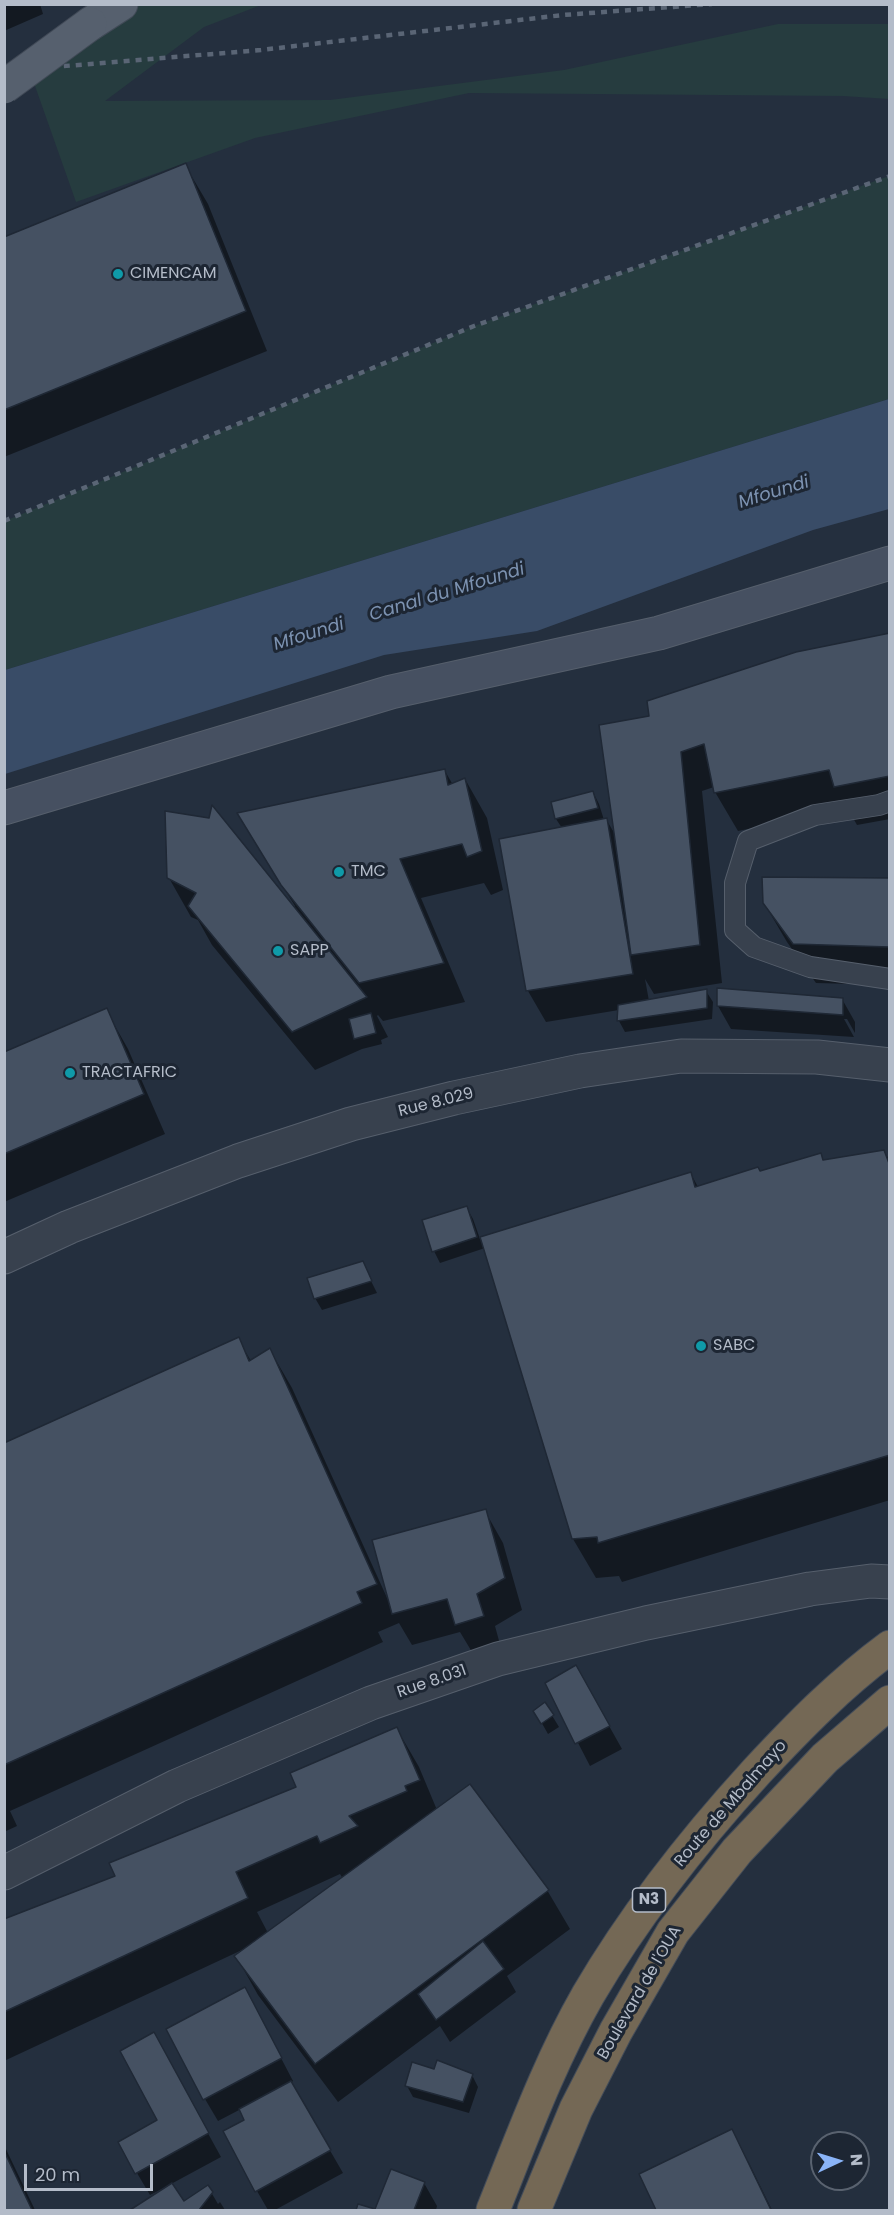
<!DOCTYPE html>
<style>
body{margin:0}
#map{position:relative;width:894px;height:2215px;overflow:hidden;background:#242f3e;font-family:Poppins,sans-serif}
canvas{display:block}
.frame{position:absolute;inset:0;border:6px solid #b4bcc9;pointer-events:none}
.north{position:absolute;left:810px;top:2131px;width:60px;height:60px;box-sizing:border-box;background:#1d2633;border:2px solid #59626f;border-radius:50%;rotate:86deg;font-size:16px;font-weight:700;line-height:24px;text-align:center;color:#b4bcc9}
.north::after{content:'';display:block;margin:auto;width:21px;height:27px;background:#8ab4f8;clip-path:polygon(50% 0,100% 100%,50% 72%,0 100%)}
.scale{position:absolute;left:24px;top:2164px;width:129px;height:27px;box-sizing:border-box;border:3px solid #b4bcc9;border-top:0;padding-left:8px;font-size:18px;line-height:21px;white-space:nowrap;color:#b4bcc9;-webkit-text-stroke:4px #1d2633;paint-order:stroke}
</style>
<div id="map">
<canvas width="894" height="2215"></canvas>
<div class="frame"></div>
<div class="north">N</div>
<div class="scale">20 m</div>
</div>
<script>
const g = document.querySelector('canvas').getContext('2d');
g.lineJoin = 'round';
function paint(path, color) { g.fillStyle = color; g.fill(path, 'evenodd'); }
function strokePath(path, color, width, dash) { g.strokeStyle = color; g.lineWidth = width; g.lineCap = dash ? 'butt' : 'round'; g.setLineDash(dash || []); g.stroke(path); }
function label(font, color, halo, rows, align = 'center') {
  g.font = font + ' Poppins,sans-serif'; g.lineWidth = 6; g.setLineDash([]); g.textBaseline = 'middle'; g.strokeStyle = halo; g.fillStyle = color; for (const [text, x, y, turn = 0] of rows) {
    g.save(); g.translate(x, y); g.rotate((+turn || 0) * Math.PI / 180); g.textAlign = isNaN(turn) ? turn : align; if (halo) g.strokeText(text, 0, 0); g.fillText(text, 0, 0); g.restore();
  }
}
paint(new Path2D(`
 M121,5H261L204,27L105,101L330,100L564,70L778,24H889V99L843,96L469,93L255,138L76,202L29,69Z
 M889,176V399L5,670V521L474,326Z`), '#263c3f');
paint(new Path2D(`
 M889,399V509L813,530L537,631L384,655L5,774V670Z`), '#394c67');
paint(new Path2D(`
 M4,4H40L43,14L4,31Z
 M185,165L208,204L267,351L4,457V239Z
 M890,635V819L857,825L848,809L738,831L715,792L714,787L702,791L722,983L654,994L645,979L649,1001L706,991L713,1002L712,1019L625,1032L619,1021V1010L546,1022L528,991L562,828L556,819L593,792L599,804L604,820L606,819L616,836L651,717Z
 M445,771L453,785L465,779L487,818L503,890L491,895L484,883L421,898L465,1002L383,1021L378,1015L377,1016L388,1037L381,1040L382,1044L362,1049L315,1070L212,945L198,920L191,917L169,878L293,908L295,906L261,852Z
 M890,880V985L816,983L787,942L764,903Z
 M842,999L855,1022V1033L847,1019H844L854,1037L731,1029L718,1006Z
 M106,1010L128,1049L165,1134L4,1202V1054Z
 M884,1151L890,1161V1500L622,1582L619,1576L596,1578L573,1539L485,1248L440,1263L434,1251L467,1208L473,1219L480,1239L691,1174L698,1187L760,1173L820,1155L824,1162Z
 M362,1263L377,1293L322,1310L315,1298Z
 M238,1339L251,1361L270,1350L292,1388L388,1600L485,1511L503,1543L522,1610L495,1626L501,1648L475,1657L460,1632L412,1645L399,1623L378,1632L383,1642L10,1811L17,1826L4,1832V1445Z
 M576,1667L622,1749L590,1766L547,1683Z
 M545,1704L559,1727L548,1734L535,1711Z
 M397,1729L419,1767L437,1810L547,1890L570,1929L507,1976L516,1992L450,2042L440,2026L338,2102L258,1995L236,1956L242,1950L4,2061V1920L117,1877L298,1787ZM340,1874L343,1879L268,1933L257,1912Z
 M257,2012L293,2081L291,2083L343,2173L275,2210H268L257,2191L246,2120L241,2109L218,2121L205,2099Z
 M166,2057L221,2157L171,2184L183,2203L208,2187L218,2204L220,2202L225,2210H133L165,2190L164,2188L150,2195L137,2173L159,2121Z
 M435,2071L472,2075L478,2087L469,2113L413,2097L407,2086Z
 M731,2131L749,2163L772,2210H658L641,2175Z
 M4,2145L35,2210H4Z
 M392,2170L424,2183L437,2206L436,2210H376Z`), '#0007');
const building = new Path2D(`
 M186,163L246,311L4,410V237Z
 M890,633V776L834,787L829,770L714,793L704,744L681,752L700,945L631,955L599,725L649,716L647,701L796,652Z
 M445,769L448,785L465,778L482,851L467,857L462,844L400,859L444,963L359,983L281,885L237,813Z
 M593,791L598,808L555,819L551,802Z
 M212,805L367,997L292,1032L188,906L196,893L167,878L165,811L209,818Z
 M607,818L633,974L526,991L499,839Z
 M762,877L890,878V947L793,944L763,903Z
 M717,988L843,998V1015L717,1006Z
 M707,989V1008L617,1021L618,1005Z
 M107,1008L144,1094L4,1154V1052Z
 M371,1013L376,1033L354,1039L349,1019Z
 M884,1150L890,1166V1455L598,1543L597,1537L572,1539L480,1237L691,1172L695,1187L758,1167L760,1171L821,1153L823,1160Z
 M467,1206L477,1237L432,1252L422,1220Z
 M363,1261L372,1281L314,1299L307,1278Z
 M239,1337L249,1361L270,1348L377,1584L357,1592L362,1603L4,1765V1443Z
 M486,1509L505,1578L477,1594L484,1616L455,1625L447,1599L392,1614L372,1540Z
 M576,1665L610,1726L575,1744L545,1683Z
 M545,1702L554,1715L541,1724L533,1711Z
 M397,1727L420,1780L405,1786L407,1791L349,1816L358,1826L320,1843L317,1836L236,1872L248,1898L4,2012V1919L115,1876L109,1863L296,1787L290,1773Z
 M470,1784L549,1890L315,2064L234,1956Z
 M483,1941L504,1969L436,2020L418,1994Z
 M245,1987L282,2058L203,2100L166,2029Z
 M154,2032L209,2133L135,2174L118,2142L157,2120L120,2051Z
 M437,2060L473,2074L463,2102L405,2086L412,2062L434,2069Z
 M291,2081L331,2150L255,2192L223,2131L244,2120L239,2109Z
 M732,2129L771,2210H656L639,2174Z
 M4,2151L32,2210H4Z
 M391,2169L425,2182L414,2210H356L358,2204L375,2209Z
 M172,2183L184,2201L208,2185L213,2192L199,2210H130Z`);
paint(building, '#455162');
strokePath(building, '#1f2835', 1.5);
const lane = new Path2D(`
 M890,801L879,805L815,815L748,841L735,883V930L754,947L810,967L890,979`);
const street = new Path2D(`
 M4,1257L69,1227L238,1161L351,1124L454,1098L580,1071L681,1056L817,1057L890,1065
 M4,1873L177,1786L371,1703L498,1659L646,1623L810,1589L871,1581L890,1582`);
const secondary = new Path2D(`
 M4,808L391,692L659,633L890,563`);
const primary = new Path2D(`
 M90,24L121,4`);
const highway = new Path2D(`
 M493,2210C522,2138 549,2063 588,1995C636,1913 693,1841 757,1771C798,1727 841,1683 890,1647
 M534,2210L576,2109L616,2031L673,1932L737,1851L825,1758L890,1702`);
strokePath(lane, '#565f6c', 22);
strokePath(street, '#565f6c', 35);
strokePath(secondary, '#565f6c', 35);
strokePath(primary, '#414a57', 35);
strokePath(highway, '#434c59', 35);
strokePath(lane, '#38414e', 20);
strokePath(street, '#38414e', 33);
strokePath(secondary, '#465061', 33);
strokePath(primary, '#56606e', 33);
strokePath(highway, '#746855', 33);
strokePath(new Path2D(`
 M4,71L261,50L563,15L712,4
 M4,521L474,326L890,176`), '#5a6575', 4.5, [6, 6]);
const primaryBridge = new Path2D(`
 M4,87L90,24`);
strokePath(primaryBridge, '#414a57', 35, []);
strokePath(primaryBridge, '#56606e', 33);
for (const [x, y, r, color] of [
 [118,274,6,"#0f9aa8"],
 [339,872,6,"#0f9aa8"],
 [278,951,6,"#0f9aa8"],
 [70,1073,6,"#0f9aa8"],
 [701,1346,6,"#0f9aa8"]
]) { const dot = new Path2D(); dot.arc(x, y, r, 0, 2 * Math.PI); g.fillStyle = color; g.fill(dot); strokePath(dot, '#1d2633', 2); }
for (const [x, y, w] of [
 [649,1900,33]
]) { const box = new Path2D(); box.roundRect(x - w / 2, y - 12, w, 24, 4.5); g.fillStyle = '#1d2633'; g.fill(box); strokePath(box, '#b4bcc9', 1.5); }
label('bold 15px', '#b4bcc9', null, [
 ["N3",649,1900]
]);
label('16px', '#b4bcc9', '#1d2633', [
 ["CIMENCAM",130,274],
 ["TMC",351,872],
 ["SAPP",290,951],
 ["TRACTAFRIC",82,1073],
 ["SABC",713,1346]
], 'left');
label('16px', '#b4bcc9', '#1d2633', [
 ["Rue 8.029",436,1103,-14],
 ["Rue 8.031",432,1682,-19],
 ["Route de Mbalmayo",731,1804,-49],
 ["Boulevard de l'OUA",640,1993,-60]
]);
label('italic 18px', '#7c92b1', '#1d2633', [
 ["Mfoundi",774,493,-17],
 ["Canal du Mfoundi",447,593,-17],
 ["Mfoundi",309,635,-17]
]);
</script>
